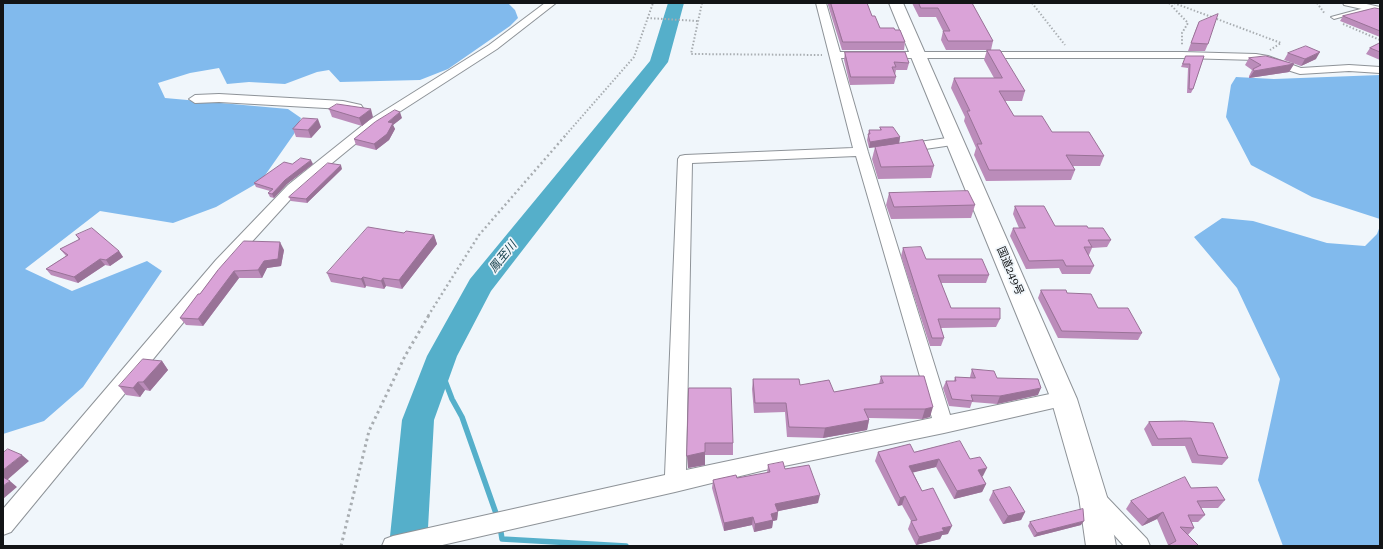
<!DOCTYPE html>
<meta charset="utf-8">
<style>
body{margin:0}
#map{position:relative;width:1383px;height:549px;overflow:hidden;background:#f0f6fb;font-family:"Roboto Serif",serif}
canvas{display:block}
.frame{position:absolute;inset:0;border:4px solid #121416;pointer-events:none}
</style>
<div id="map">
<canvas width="1383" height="549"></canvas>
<div class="frame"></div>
</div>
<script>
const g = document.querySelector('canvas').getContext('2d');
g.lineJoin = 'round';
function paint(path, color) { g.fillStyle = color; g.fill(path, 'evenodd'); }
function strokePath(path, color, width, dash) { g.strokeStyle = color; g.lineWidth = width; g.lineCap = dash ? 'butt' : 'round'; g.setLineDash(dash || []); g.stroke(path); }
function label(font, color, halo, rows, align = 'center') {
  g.font = font + ' "Roboto Serif","Noto Sans JP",serif'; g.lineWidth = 3.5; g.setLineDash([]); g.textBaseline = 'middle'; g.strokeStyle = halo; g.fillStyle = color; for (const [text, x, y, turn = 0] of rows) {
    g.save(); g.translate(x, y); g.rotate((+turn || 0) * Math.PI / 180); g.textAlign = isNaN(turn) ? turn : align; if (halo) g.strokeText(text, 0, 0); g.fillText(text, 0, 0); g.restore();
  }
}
paint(new Path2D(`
 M3,3H508L515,10L518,18L510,26L448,69L420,80L340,82L329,70L317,72L285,84L249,82L227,84L219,68L190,73L158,83L165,98L288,109L301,118L294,134L261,181L216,207L173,223L100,211L25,269L72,291L147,261L162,271L83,387L44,421L3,434Z
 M1380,75V219L1312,197L1251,165L1226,117L1231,85L1236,77L1274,79Z
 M1222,218L1253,221L1327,243L1365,246L1377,234L1380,226V546H1283L1258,480L1280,379L1237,288L1194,237Z`), '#81baed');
strokePath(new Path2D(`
 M439,365L452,399L462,417L498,519
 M500,526L502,539L626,546`), '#55afca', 5.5);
paint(new Path2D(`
 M668,3H684L668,62L491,291L457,356L434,420L427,546H389L402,420L427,356L470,279L650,61Z`), '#55afca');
const service = new Path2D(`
 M1368,7L1373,8L1334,19L1331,17Z`);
const minor = new Path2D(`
 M545,3H556L497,49L376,127L298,191L228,268L11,532L3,535V509L216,260L288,185L368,121L489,45Z
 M816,3H826L840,52H1182L1256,54L1268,56L1301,68L1349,65L1380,67V73L1349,71L1300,74L1256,60L1182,58H841L868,152L950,415L1064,391L1071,394L1073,399L1071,404L944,433L765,470L675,492L438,546H382L385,539L393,536L665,475L678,159L680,156L685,155L853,148ZM856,156L932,418L686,470L692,163Z
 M1343,3H1362L1380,7V13L1344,5Z
 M219,94L343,101L361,105L363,108L357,112L343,109L219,102L195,103L189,99L195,95Z
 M954,137L961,141L959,144L905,152L900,151L898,148L900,145L905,144Z
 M1096,491L1103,493L1147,539L1150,546H1124L1089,507L1085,500L1089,493Z`);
const trunk = new Path2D(`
 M889,3H903L1077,399L1107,497L1116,546H1086L1079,497L1051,399Z`);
strokePath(service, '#8e9398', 2);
strokePath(minor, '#8e9398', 2);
strokePath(trunk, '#8e9398', 2);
strokePath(new Path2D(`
 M702,3L691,54L822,55
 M1032,3L1065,45
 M1169,3L1188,23L1182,33V45
 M1174,3L1281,43L1270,50
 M1317,3L1325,14
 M647,18L698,21
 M1343,24L1380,40
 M564,137L634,57L653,3`), '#a8adb1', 2, [1.5, 2]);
strokePath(new Path2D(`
 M428,316L479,235L565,136`), '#a8adb1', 2.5, [2, 3]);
strokePath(new Path2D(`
 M341,546L369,431L405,356L429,315`), '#a8adb1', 3, [2.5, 3.5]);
paint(service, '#fff');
paint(minor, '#fff');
paint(trunk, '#fff');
paint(new Path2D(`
 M828,3H867L872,16L880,28L895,30L905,42L904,50H842L828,5Z
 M912,3H972L993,41L991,50L1025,91L1022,101H1005L1014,116L1052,132L1104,156L1100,166H1073L1075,170L1071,180L986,181L974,155L976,148L964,121L965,117L951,88L954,78H994L984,60L987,50H946L941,40L943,31L936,17H919Z
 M1380,9V37L1340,21L1343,16Z
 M1199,22L1208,44L1205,51H1188L1196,29Z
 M1380,43V60L1366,54L1370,48Z
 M845,52L909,63L907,70H896L895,75L896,77L894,84L850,85L844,60Z
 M1288,53L1316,59L1301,66L1284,60Z
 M1186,56H1204L1193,89L1191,93H1187L1188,68L1181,67Z
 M1249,58L1294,64L1289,72L1249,78V76L1252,70L1245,65Z
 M329,109L373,117L362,126L332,117Z
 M402,118L393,125L395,129L389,140L376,150L356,145L354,139Z
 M321,127L311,138L296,137L293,129Z
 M880,127L900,137L899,143L934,166L931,178L878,179L872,159L875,147L869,148L867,140L869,130H880Z
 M292,164H313L287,184L274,198L270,197L268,193L270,191L256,187L254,183Z
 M342,169L307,203L291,201L289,197Z
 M889,193L975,205L971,218L891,219L886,205Z
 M1015,206L1055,226L1088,228L1111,240L1107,247L1092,248L1089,255H1088L1094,266L1090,274H1062L1059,268L1026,269L1010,236L1013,228H1019L1013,214Z
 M404,233L434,235L437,244L402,289L386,286L384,289L366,286L365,288L331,282L327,273Z
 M76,235L119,251L123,257L110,266L105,265L78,283L51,275L46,269L66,256L60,249L79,240Z
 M903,248L926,259L989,275L986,283H941L951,308L1000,319L996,327L941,328L944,338L941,346H930L901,256Z
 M284,250L281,266L267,268L262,278H239L203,326L186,325L180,318L200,294L218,270Z
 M1041,290L1067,293L1098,308L1142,333L1138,340L1058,338L1038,298Z
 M162,361L168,370L150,391L145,390L140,397L126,395L119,386Z
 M972,369L997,378L1038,395L997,404L972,402L970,408L949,406L943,388L946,381H954L955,377L970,378V377Z
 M881,376H924L930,417L922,419L869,418V420L867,430L823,438L787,437L785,412L754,413L752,389L753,379L800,385L834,392L879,384Z
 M689,388L733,443V455H705V465L688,468Z
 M1184,421L1228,458L1222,465L1192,463L1185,446H1152L1144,429L1149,422Z
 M878,452H914L970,459L983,476L982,477L986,484L982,492L954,499L936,467L913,472L922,491L948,534L942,535L940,539L916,545L908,529L911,521L902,505L898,506L875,461Z
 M768,465L785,469L818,503L778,511L777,520L773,521L772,528L754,532L752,525L724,531L712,488L713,480L737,478L767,473Z
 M1191,488L1225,500L1218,508H1201L1205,515L1198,522H1192L1194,528L1188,535L1199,546H1166L1168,545L1157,519L1142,526L1126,509L1131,501Z
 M993,491L1025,512L1021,520L1003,524L989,500Z
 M1030,522L1081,525L1034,537L1028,526Z`), '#bb8cba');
paint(new Path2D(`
 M1320,52L1316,59L1301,66L1305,59Z
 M1294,64L1289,72L1249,78L1254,71Z
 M371,109L373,117L362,126L359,118Z
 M400,112L402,118L393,125L395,129L389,140L376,150L374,144L388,122Z
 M318,119L321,127L311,138L308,130Z
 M900,137L899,144L869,148L870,142Z
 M311,160L313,164L287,184L274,198L272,194L285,180Z
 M341,165L342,169L307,203L306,199Z
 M434,235L437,244L402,289L399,280Z
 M280,242L284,250L281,266L267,268L262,278L258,270L264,261Z
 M119,251L123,257L110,266L106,260Z
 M100,259L105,265L78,283L74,277Z
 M234,271L239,278L203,326L198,319Z
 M363,277L366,286L365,288L361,279Z
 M383,278L386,286L384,289L381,281Z
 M162,361L168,370L150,391L143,382Z
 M138,382L145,390L140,397L133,388Z
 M1041,388L1038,395L997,404L1000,396Z
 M933,407L930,417L922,419L925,409Z
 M869,420L867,430L823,438L825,428Z
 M705,452V465L688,468L687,456Z
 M22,455L29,461L6,481L3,478V470Z
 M939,459L936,467L907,474L909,466Z
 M987,468L983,476L974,478L978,470Z
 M10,481L17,487L3,499V486Z
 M986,484L982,492L954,499L957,491Z
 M820,495L818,503L774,512L775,504Z
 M905,496L902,505L898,506L900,498Z
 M778,512L777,520L773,521L772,528L754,532L755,524L771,514Z
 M1025,512L1021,520L1003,524L1008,516Z
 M1163,512L1157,519L1142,526L1148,519Z
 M753,517L752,525L724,531V523Z
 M1084,521L1081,525L1034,537L1037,533Z
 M952,526L948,534L942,535L940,539L916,545L919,537L942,528Z`), '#997297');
const building = new Path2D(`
 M831,3H867L872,16H875L880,28H894L895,30H900L905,42H843Z
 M919,3H972L993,41H948L943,31H950L938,8H921Z
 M1375,8L1380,9V31L1343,16Z
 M1218,14L1208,44L1191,43L1199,22Z
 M1380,43V52L1370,48Z
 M1306,46L1320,52L1305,59L1288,53Z
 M987,50H1000L1025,91H999L1014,116H1042L1052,132H1089L1104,156L1066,155L1075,170H989L977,144H982L967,111H970L954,78H1002Z
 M845,52H905L909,63L894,62L896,67H892L896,77H851Z
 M1186,56H1204L1193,89H1189L1190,64H1183Z
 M1266,56L1294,64L1254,71L1253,69L1261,65L1249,58Z
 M337,104L371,109L359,118L329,109Z
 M395,110L400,112L388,122L393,123L387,134L374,144L354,139L375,122Z
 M303,118L318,119L308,130L293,129Z
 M880,127H893L900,137L870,142L868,134H870L869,130H881Z
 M923,140L934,166L881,167L875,147Z
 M301,158L311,160L285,180L272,194L268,193L273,189L254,183L284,162L292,164Z
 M328,163L341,165L306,199L289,197Z
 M968,191L975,205L894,207L889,193Z
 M1015,206H1044L1055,226H1087L1088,228H1103L1111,240H1088L1092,247H1084L1094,266H1066L1063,260L1029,261L1013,228H1025Z
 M368,227L404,233L406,231L434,235L399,280L383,278L381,281L363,277L361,279L327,273Z
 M92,228L119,251L106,260L100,259L74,277L46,269L68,255L60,249L80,239L76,235Z
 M244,241L280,242L278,259L264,261L258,270L234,271L198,319L180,318L198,294H200L218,270Z
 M921,247L926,259H982L989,275H938L951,308H1000V319H938L944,338H932L903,248Z
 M1041,290H1066L1067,293L1091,294L1098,308H1128L1142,333L1062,331Z
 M143,359L162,361L143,382H138L133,388L119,386Z
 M972,369L994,371L997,378L1038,379L1041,388L1000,396L971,395L973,401L952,399L946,381H956L955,377L975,378Z
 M881,376H924L933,407L925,409H864L869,420L825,428L789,427L786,403H755L753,379H799L800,385L829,380L834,392L883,383Z
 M689,388H731L733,443H705V452L687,456Z
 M1184,421L1213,423L1228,458L1198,455L1191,438L1158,439L1149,422Z
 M960,441L970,459L980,457L987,468L978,470L986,484L957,491L939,459L909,466L922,491L933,488L952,526L942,528L944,531L919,537L911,521L917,520L905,496L900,498L878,452L910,444L914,452Z
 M8,449L22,455L3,470V453Z
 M783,462L785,469L809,465L820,495L775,504L778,512L771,514L773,520L755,524L753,517L724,523L713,480L736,475L737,478L770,472L768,465Z
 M3,477L10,481L3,486Z
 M1185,477L1191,488L1217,487L1225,500L1197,501L1205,515H1188L1194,528L1180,527L1199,546H1167L1176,541L1163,512L1148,519L1131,501Z
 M1010,487L1025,512L1008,516L993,491Z
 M1083,509L1084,521L1037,533L1030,522Z`);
paint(building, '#daa3d8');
strokePath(building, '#997297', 1);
label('11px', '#121416', '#f0f6fb', [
 ["国道249号",1010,271,67]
]);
label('italic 12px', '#1a434f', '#f0f6fb', [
 ["鳳至川",503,257,-51]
]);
</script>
